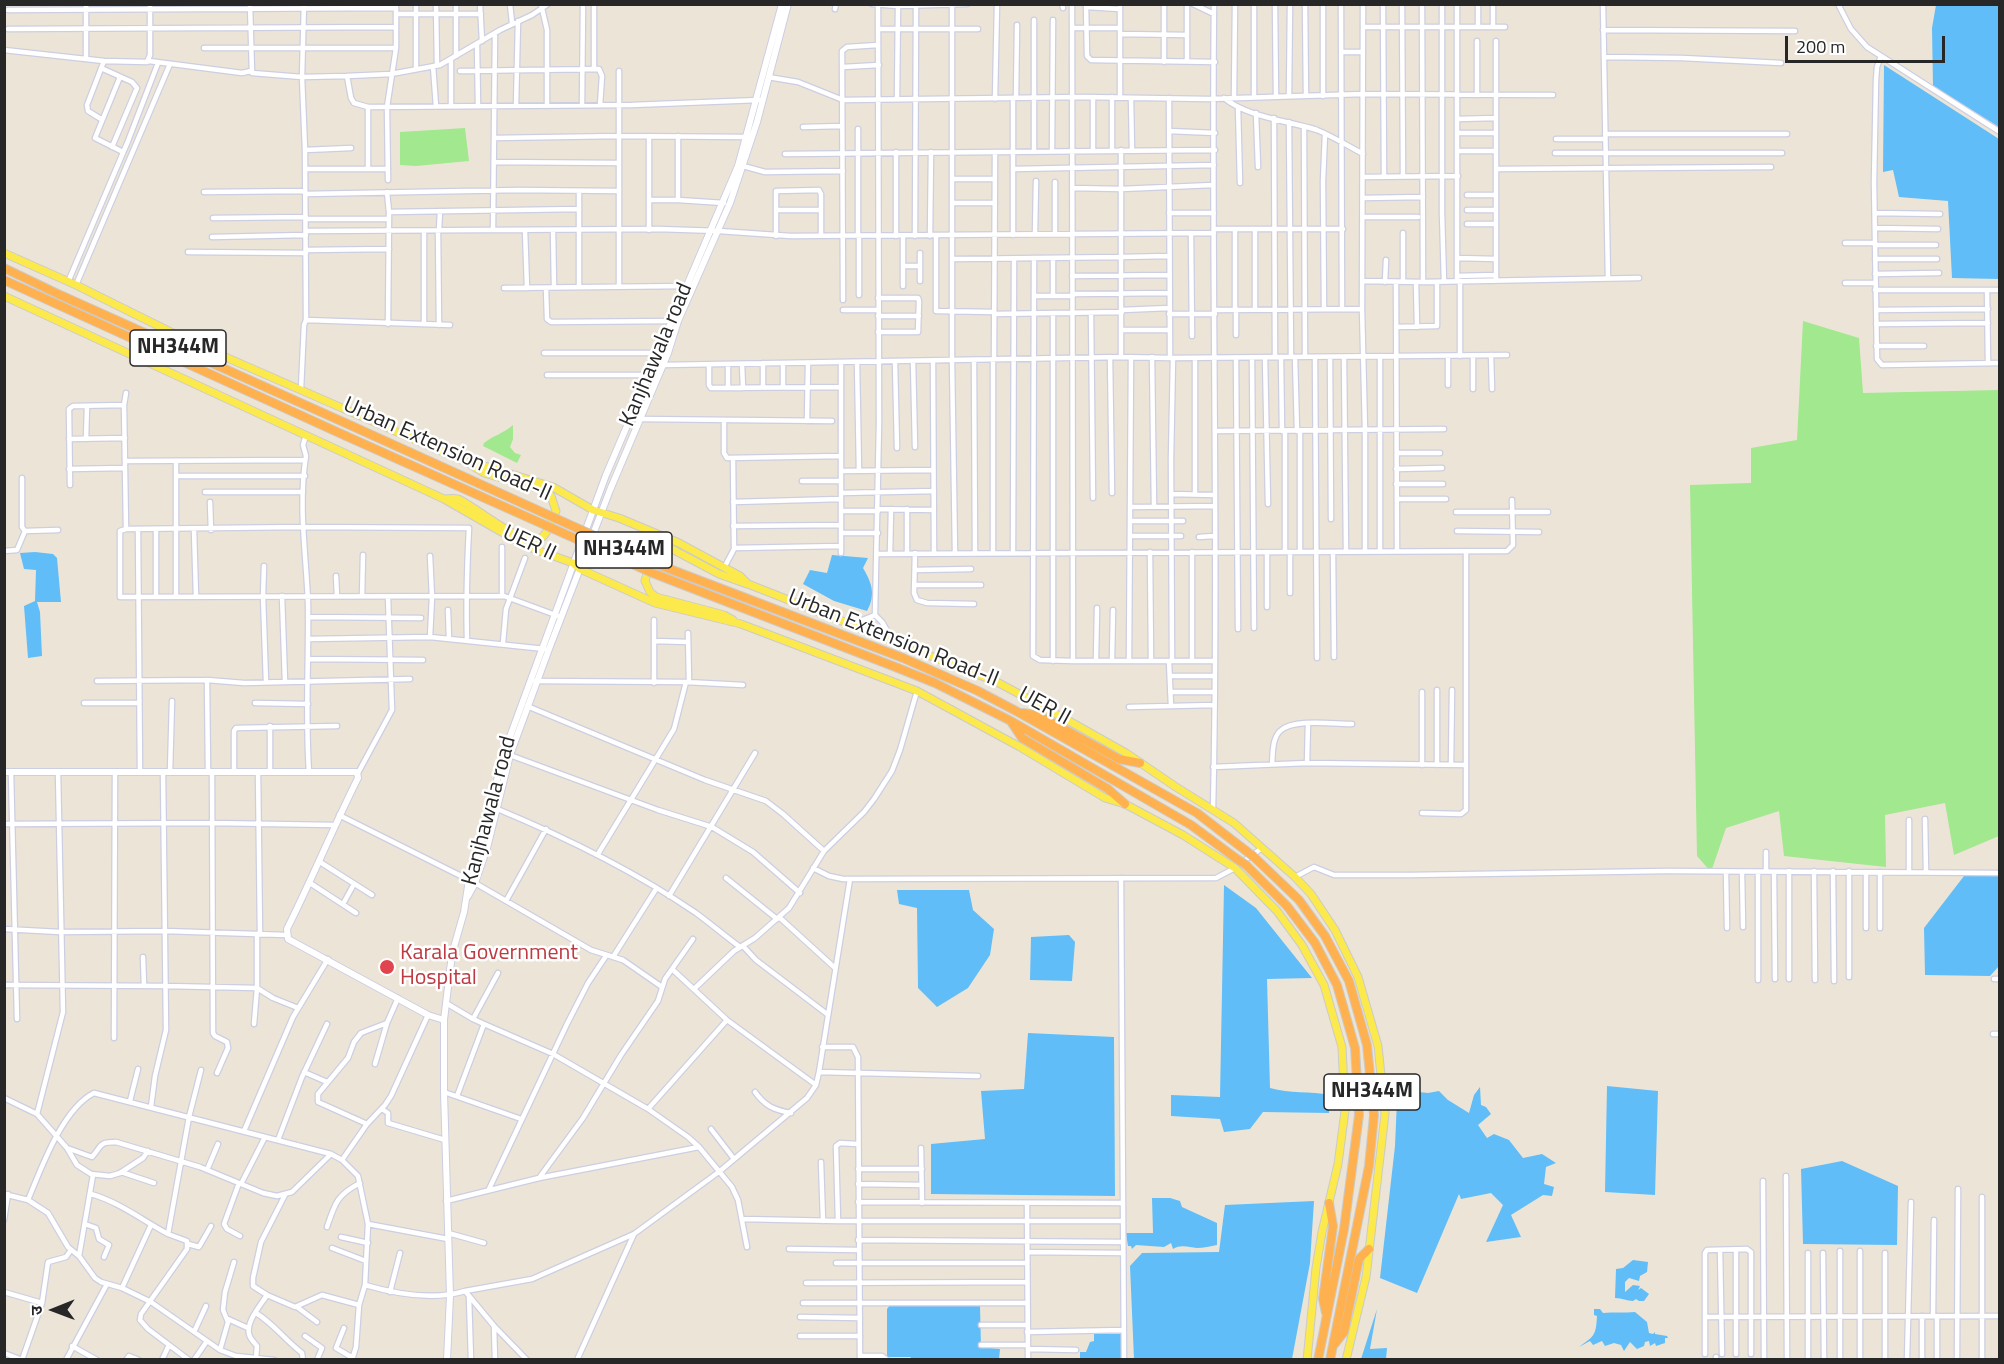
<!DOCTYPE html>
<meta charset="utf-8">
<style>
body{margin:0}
#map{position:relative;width:2004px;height:1364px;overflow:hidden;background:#ece5d7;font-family:"Titillium Web","Noto Sans Devanagari",sans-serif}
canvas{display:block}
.frame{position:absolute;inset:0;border:6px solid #272727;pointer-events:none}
.north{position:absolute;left:24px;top:1280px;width:60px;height:60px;-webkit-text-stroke:4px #fff;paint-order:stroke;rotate:269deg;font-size:16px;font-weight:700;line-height:24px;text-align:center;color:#272727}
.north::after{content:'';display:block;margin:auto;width:21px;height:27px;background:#272727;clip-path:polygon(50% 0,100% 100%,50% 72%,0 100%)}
.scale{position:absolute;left:1785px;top:36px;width:160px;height:27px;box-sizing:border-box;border:3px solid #272727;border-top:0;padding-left:8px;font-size:18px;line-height:21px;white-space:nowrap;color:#272727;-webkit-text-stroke:4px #fff;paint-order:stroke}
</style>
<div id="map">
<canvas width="2004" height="1364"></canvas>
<div class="frame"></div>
<div class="north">उ</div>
<div class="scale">200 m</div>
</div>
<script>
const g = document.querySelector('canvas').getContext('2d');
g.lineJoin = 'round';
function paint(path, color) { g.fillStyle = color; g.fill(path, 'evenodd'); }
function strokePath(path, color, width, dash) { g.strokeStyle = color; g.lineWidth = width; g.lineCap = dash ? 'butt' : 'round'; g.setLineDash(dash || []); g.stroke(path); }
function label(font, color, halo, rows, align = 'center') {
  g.font = font + ' "Titillium Web",sans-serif'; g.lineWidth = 5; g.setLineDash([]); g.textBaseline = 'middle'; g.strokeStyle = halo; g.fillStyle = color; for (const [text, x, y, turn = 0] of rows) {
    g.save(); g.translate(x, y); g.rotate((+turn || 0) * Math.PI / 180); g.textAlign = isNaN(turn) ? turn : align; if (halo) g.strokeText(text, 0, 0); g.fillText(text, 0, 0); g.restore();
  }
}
paint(new Path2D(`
 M465,128L469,161L416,166L400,165V132Z
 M1803,321L1859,338L1863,393L1999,390V836L1954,855L1945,803L1885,815L1886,867L1784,856L1779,811L1726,828L1711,872L1697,856L1690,485L1751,483V448L1797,440Z
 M513,425V439L510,447L515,453L521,455L517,463L483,446L484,443C493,436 504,433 513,425Z`), '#a1e88e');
paint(new Path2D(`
 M1936,5H1999V127L1933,86L1932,28Z
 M1884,65L1999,139V279L1952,278L1948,201L1899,197L1893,170L1883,172Z
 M35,552L53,554L57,558L61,602H37L40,612L42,656L28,658L24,606L35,601L36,570L24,569L20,553Z
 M832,555L868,558L863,568C872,583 876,595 867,611L834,601L803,584L810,570L827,573Z
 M1964,876H1999V966L1990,976L1925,975L1924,928Z
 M1224,885L1256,908L1312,978L1267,979L1270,1088C1290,1094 1310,1091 1330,1095L1329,1113L1263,1112L1250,1129L1224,1132L1220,1119L1171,1116V1095L1220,1097Z
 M897,890H969L973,910L994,929L990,955L968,988L937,1007L918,988L917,908L899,904Z
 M1069,935L1075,942L1072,981L1030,980L1031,937Z
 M1028,1033L1114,1037L1115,1196L931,1194V1144L985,1139L981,1091L1024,1089Z
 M1607,1086L1658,1091L1655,1195L1605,1192Z
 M1480,1087L1481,1105L1486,1107L1491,1114L1478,1125L1487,1138L1494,1134L1509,1140L1523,1158L1542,1154L1556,1163L1546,1167L1544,1184L1554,1187L1552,1196L1543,1195L1511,1215L1521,1237L1486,1242L1503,1205L1491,1193L1461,1199L1459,1194L1417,1293L1380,1278L1395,1146L1397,1100L1410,1091L1428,1093L1439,1091L1448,1100L1469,1113L1474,1095Z
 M1842,1161L1898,1186L1897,1245L1803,1244L1801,1169Z
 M1152,1198H1170L1180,1201L1182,1207L1217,1223V1245C1211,1246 1203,1248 1197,1248C1189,1247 1180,1244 1173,1249L1171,1243L1164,1247L1136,1245L1132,1249L1131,1246H1128L1126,1233H1153Z
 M1314,1201L1310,1263L1292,1359H1134L1130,1266L1142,1253L1219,1252L1225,1205Z
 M1633,1260L1648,1262L1647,1272L1640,1276L1639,1281L1629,1278L1625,1282V1292L1633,1285L1640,1286L1638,1290L1641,1288L1649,1294L1644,1301H1639L1636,1299L1633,1301C1627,1301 1622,1298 1615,1298L1616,1269L1623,1268Z
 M890,1305L980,1306L981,1347L1000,1349L999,1359H972L971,1358L914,1360L910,1357H887V1309Z
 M1377,1309L1370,1349L1387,1348L1386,1359H1361Z
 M1594,1309H1600L1603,1313C1613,1312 1625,1313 1635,1312L1647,1322L1649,1333L1653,1334L1655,1332V1334L1667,1336L1668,1338H1665V1343L1656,1346L1655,1343L1650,1346L1649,1341L1645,1342L1644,1346L1637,1349L1630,1342L1624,1351L1621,1345L1614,1343L1605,1346L1602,1341L1593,1345L1590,1341L1579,1347C1594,1336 1596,1336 1597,1316L1594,1315Z
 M1094,1334H1122V1359H1080V1352H1086L1090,1342L1094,1341Z`), '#60bdf8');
const street = new Path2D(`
 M250,4L252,73L302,77L347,76L391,74L440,65L500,30L532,15L548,4
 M436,4L437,65
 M456,4V56
 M480,4L482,41
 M510,4L512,23
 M541,4L547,30V106
 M594,4V69
 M872,4L898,6L967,4
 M878,4L879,423L875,615L882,622L893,641
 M1062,4L1063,8
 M1072,4L1073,661
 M1086,4L1087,56L1091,60L1215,62
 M1164,4V62
 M1193,4L1214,14
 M1275,4L1276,96
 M1305,4L1306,96
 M1341,4L1342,309
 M1363,4L1362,309L1365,430V551
 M1383,4L1384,177
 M1402,4L1403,176
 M1422,4L1423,282
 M1442,4V213L1444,282
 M1478,4V27
 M1493,4V27
 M1603,4L1608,278
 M1838,4L1851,29L1867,47L2000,132
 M952,6V361L955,553
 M1086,7L1120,9
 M835,9L836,4
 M8,10L396,8
 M396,14H481
 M1034,20V152
 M1363,27H1505
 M1072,28H1120
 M8,29L396,27
 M878,29H978
 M1603,30L1795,31
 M1120,34L1187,35
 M1477,41V95
 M1496,41V281
 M477,44L478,106
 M204,48H396
 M4,50L104,61L147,62L150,55V4
 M1342,52H1363
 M1881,56L1877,67L1876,80L1874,182L1877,359L1882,365L2000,363
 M1604,57L1682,58L1781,63
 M86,59V4
 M451,59V106
 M149,61L242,73L251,71
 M1187,62V4
 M433,66L436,106
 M843,67L879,65
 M101,68L132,82L137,88L112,147
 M416,69V4
 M460,71L599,69L602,76L600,105
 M347,76L351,98L354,103L368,107
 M120,77L95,138L123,152
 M768,77L798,82L843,100L1083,97L1208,99L1363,94L1553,95
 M1254,96V4
 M1289,96L1290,4
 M1323,96V4
 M1112,97V151
 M1120,97V4
 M1234,97L1235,4
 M1016,98L1017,25
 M1131,98L1132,151
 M1169,98L1170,358
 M1224,98C1247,117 1289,121 1317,130C1332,136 1348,146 1363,154
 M897,99L898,6
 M995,99L997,4
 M582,105L583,4
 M516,106L518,21
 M1238,107L1240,183
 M1256,113L1258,167
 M1274,118L1275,357
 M101,119L88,111L87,105L104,61
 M1457,119L1496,118
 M1289,122L1291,357
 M803,127L842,126
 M1304,127L1305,357
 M858,129V236
 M1169,131L1215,133
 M1458,133H1496
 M1605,134H1787
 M494,138L619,136L747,137
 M1556,139H1605
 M305,150L351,148
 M1052,151L1053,20
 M1093,151V97
 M1458,151H1496
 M1555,153H1782
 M785,154L1215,150
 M494,162L619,163
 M743,166L765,172L843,171
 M305,169H368V107L632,105L759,100
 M368,169H388
 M1014,169L1214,165
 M1496,169L1771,167
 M1363,177L1458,176
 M952,179H995
 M388,180L387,107L396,48V7
 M1055,182V234
 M1072,188L1121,189L1213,185
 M579,191V287
 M204,192L305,191
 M387,192L389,212L388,324
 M305,194L518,190L618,191
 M1467,195H1496
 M1363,198L1423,197
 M649,200H678L724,203
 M678,200V136
 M953,203H995
 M776,210H821
 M1467,210H1496
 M389,212L579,209
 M1169,213H1214
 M1875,213L1940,214
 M1363,217H1418
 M213,218L306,217
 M306,219H389
 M1467,224H1496
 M1875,228L1938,229
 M1214,229H1343
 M438,230L439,325
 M439,230L440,211
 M493,230L495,33
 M525,230L527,288
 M553,230L554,287
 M649,230V136
 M306,231L658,229L719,231L791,236L1214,233
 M1191,233L1192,336
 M1035,234L1036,181
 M936,235V311L994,312
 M1013,235V98
 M776,236V191L819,190L821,194V236
 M896,236V152
 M903,236V286
 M915,236L916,6
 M930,236L931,152
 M212,237L306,235
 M1845,243H1875
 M1875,245H1936
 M306,250L389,249
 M188,252L306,253
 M920,253V281
 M1034,258L1033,656L1040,660L1073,661H1214
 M1457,258L1496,259
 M953,259L1121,257V150
 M1875,259H1937
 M903,266H920
 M1875,274L1939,273
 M1072,276L1169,275
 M1457,276L1496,275
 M1362,281L1423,282L1639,278
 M1457,281V4
 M1460,281V356
 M68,282L128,141L158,63
 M1385,282L1386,260
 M1396,282L1397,551
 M1403,282V233
 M1416,282L1417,327
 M1845,283H1875
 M76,285L170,64
 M619,286V71
 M504,288L688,286
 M546,288L547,319L551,322L673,321
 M1875,290H2000
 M1987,290L1988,363
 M1073,294L1169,293
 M859,295V236
 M1034,296H1073
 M1053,296V258
 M878,298H918L919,301L918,332H878
 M843,300L842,51L847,47L878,45
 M1235,309V230
 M1236,309V335
 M1255,309V230
 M1324,309L1323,181L1325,134
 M843,310H878
 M1122,310L1169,308
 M1215,310L1362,309
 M1876,310L1988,309
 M1091,313L1093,498
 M994,314L1122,312
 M1169,314H1215
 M878,316H919
 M306,320L450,325
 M424,324V231
 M1876,324L1988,323
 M1396,327L1437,326V282
 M1121,330H1169
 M1876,346H1924
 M544,353H668
 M1491,355L1492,389
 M1380,356V551
 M1110,357L1112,493
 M1121,357V257L1169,256
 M1152,357L1154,507
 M1265,357L1268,504
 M1281,357L1282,431
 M1295,357L1297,431
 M1315,357L1317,658
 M1330,357L1331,519
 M1344,357L1346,551
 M1236,358L1238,629
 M1252,358L1254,628
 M974,360L975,553
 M994,360L995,153
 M913,361L915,447
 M933,361L934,553
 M841,362V553
 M857,362L859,471
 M895,362L897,448
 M709,364V385L711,388L841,387
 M728,364V388
 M742,364L743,388
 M663,365L1121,357L1170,358L1507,355
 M547,375H658
 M1448,385V356
 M763,387V363
 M783,387V363
 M301,389L304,325L306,320L305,150L302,77L304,4
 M1473,389V356
 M126,393L124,405L126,529
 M640,419L832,421
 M724,421V453L727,458L841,456
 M807,421L808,363
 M1215,431L1444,429
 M1285,431V552
 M1300,431V552
 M306,435L303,445L306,456C298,504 306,554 308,602C309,659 305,715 309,772
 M69,439L125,438
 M86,439L87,406
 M1397,453H1440
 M125,461L305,460
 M69,469L125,468
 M1396,469L1442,468
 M841,471L933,470
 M176,476H305
 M22,478V527L25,531
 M802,481H841
 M1396,484H1443
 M70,485L69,409L73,406L124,405
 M205,492H303
 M841,493L934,491
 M1171,494L1215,495
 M1195,495V358
 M1397,499H1446
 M210,502L211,530
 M733,502L841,499
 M1130,507L1215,506
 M878,509L934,510
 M907,509V553
 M841,511H878
 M1456,512H1548
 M1130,521H1183
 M733,526L841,525
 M138,530L140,772
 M194,530L196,596
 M1457,531L1539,532
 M841,533H878
 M1130,536H1181
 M1199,537L1214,536
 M502,547V596
 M734,548L841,546
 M4,551L17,550L25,531L58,530
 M993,552V360
 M1013,552L1014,259
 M1150,552L1151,661
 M1267,552V607
 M1290,552V593
 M1333,552L1334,657
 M915,553L914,593L917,600L927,603L974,604
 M877,554L1507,551L1513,545L1512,500
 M890,554L891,509
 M430,556L432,597L430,637
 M264,566L263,596L266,682
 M724,568L734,549L733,458
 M915,570L971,569
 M336,576L337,596
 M914,585H981
 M176,596V461
 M282,596L285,682
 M362,596L363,555
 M156,597V530
 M448,610L449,639
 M308,617L421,618
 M850,625L875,615
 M688,633L689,682
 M308,639L430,637L545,649
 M467,640C466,603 467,566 469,528L303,527L126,529L120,531V597L504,596L561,617
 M654,641L688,642
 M503,643L506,609L525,558
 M308,659L423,660
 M1096,660L1097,608
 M1112,660L1113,610
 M1129,660L1131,357
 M1053,661V313
 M1169,661L1171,706
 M1172,661L1171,459L1173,358
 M1192,661V552
 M1170,676H1214
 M207,680L208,772
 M97,681L207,680L244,683L410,679
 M535,681L686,682L743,685
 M654,683V620
 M1170,692H1214
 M84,703H139
 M255,703L308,704
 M527,706L705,780L766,801L783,814L824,851
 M1129,707L1214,705
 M507,754L658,810L712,827L753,852L800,893
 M1307,763L1308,723
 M1272,764C1273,753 1272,739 1280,731C1293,718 1334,724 1352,724
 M1422,765V692
 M1437,765V690
 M1451,765L1452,690
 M1213,767L1307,763L1466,765
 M11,772L17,1019
 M170,772L172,701
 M212,772L213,1033L215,1036L227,1042L228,1048L217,1073
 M234,772V731L236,728L337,726
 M258,772L260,934
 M270,772V726
 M358,773L392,710L388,597
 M495,808C565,837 633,870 696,913C711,924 725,936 740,947
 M1213,810C1219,541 1211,273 1214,4
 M1422,813L1461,814L1466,810V551
 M339,815L475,883L591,950L623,960L662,987
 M1925,819L1926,872
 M1909,820V872
 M4,824L211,823L334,825
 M1766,852V871
 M598,854L674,729L686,682
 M320,862L372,895
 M1241,863L1262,848
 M813,868L829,876L843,879L1216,878L1235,868
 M1814,871L1815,980
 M1833,871L1834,981
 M1726,872L1727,928
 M1742,872L1743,927
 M1758,872V980
 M1774,872L1775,979
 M1866,872V928
 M1295,877L1314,867L1334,875H1410L1667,871L2000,873
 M726,878L777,919
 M1121,878L1124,1360
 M310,883L356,913
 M669,896L755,753
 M506,901L546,829
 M343,904L354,884
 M779,917L835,968
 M1880,928V872
 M4,929L60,932L165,931L286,935
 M743,946L756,960L827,1014
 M143,957L144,986
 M613,957L656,889
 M672,969L727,1020L816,1085
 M1849,977V871
 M1789,979V871
 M1994,979H2000
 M4,985L166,986L257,988L273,998L298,1008
 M694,989L734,951L755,938L789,908L824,851L864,812L874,799L892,771L900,750L917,691
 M446,1003L473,1019
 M254,1024L257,988V934
 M484,1024L473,1019L498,973
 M1993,1034H2000
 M114,1038L115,772
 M822,1047H853L858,1057L860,1360
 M375,1064L387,1023L398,998
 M304,1072L327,1082
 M819,1072L978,1076
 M444,1092L521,1119
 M755,1092C765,1106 774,1110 791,1113
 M457,1096L484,1024L553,1054L648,1109L688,1137L699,1147L732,1187L738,1200L747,1247
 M4,1098L37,1114L67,1148L77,1165L91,1174L110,1176L120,1173L143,1158L148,1151
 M130,1101L138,1069
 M151,1107L155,1076L166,1030L163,772
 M382,1109L388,1113V1123L445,1140
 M648,1109L727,1020
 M37,1114L63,1012L58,772
 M367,1124L318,1102V1094L348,1058L354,1042L361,1033L387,1023
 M711,1129L734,1159
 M244,1131L293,1017L328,959
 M278,1140L302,1077L327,1024
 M67,1148L92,1157C102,1146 98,1142 116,1142L200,1167L263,1193L277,1196L292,1192L331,1154
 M921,1148L922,1203
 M342,1160L367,1124L385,1105L391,1096L428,1015
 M821,1162L823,1221
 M858,1169H922
 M207,1170L218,1144
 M121,1172L154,1183
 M1786,1176L1787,1360
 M539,1178L583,1118L621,1055L658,1001L665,979L693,939
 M1763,1181L1764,1360
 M239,1183L224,1224L227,1229L240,1236
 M241,1184L265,1137
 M858,1184L922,1185
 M489,1189L567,1024L588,983L606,956
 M4,1194L28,1200L48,1213L68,1247L79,1256L95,1278L101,1282L122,1288L151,1302L220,1350L236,1356L274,1360
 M91,1194C119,1202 142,1220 168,1234L189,1117L201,1070
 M285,1195L261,1242L253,1278V1286L267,1295L295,1307L322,1295L359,1305
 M28,1200C41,1169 62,1109 94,1093L331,1154L342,1160L358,1176L368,1224L365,1285L359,1305L356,1347L352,1360
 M446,1201L539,1178L699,1147
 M858,1202L1122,1203
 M1027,1203L1028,1360
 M742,1219L838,1221H1122
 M4,1220L8,1194
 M838,1221L836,1146L840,1143L857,1144
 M85,1224L96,1228L99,1239L109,1245L104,1257
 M368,1224L448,1239
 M327,1227C335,1203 337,1195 360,1183
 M448,1233L484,1243
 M168,1234L187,1241V1249L141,1314L140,1320L148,1329L189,1360
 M341,1237L368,1243
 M858,1240L1122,1242
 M188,1244L199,1247L211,1226
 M332,1248L366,1261
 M789,1249L858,1250
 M1720,1250L1722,1354
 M1840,1251V1360
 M1027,1252L1122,1253
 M1823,1253L1824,1360
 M1885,1253V1360
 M79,1256L93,1175
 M836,1263H1027
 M806,1283L1027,1282
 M365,1285C396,1294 433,1301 465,1291L494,1326L527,1360
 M122,1288L151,1225
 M465,1291L532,1279L634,1234L720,1171L807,1098L816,1085L819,1072L850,879
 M4,1292L42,1303
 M390,1292L400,1253
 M469,1297L471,1360
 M803,1303H1027
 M297,1307L317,1322
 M256,1313C274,1324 285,1340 302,1353L303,1360
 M1933,1316L1934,1220
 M800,1317L860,1318
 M1705,1317L2000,1316
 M228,1319L248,1328
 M981,1325H1027
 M494,1326L495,1360
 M344,1328L336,1348L353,1358
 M194,1332L206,1306
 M1027,1332L1123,1330
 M305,1336L322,1348L317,1360
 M800,1336H860
 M981,1345H1027
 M72,1346L97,1360
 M1028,1349L1076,1350
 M220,1350L228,1322L223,1310L225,1292L234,1262
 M4,1353L22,1360L42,1303L48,1262L66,1257L71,1250
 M1705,1354V1253L1707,1250L1747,1249L1751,1252V1354
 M1736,1354V1250
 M860,1356H882L887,1360
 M256,1358L257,1346C254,1342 250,1339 249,1334C246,1321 261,1305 267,1295
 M66,1360L107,1284
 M126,1360L129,1356L139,1360
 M162,1360L169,1345
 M194,1360L207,1341
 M577,1360L634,1234
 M1716,1360V1357
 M1808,1360V1253
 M1860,1360V1251
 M1907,1360L1911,1202
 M1922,1360V1316
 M1937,1360V1316
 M1957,1360L1958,1189
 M1982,1360V1197`);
const secondary = new Path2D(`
 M4,772H357L358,778C333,828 312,879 287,929L288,939L428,1015L444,1020
 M468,896L475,883L487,848L510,755L549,649L610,490L668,353L678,321L730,203L757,122L788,4
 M447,1360L450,1296L444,1092V1020L452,954L464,912L469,880L480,846L504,753L606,475L738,166L782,4`);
const primary = new Path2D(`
 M4,253L76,285L191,342L468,463L484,473L544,490L551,496L556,511C552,519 548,534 540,539C523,548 475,506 458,499C454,498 448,499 444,499L4,296
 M468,463L485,466L553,487L593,510L619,518L679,543L740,576L748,584L997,682L1062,717L1126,753L1176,787L1234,823L1295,877L1311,894L1335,930L1358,977L1378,1046L1385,1114L1366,1277L1346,1360
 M444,499L526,546L573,563L580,569L655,603L741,624L917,691L1020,747L1105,798L1125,804L1183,835L1235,868L1277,911L1302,945L1324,985L1342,1047L1345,1111L1338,1164L1322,1232L1316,1268L1307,1360
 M733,620L724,615L656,597L650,592L645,581L653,553L662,547L670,548L719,574L747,584`);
const highway = new Path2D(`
 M4,268L58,294L352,426
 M4,280L346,436
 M903,658L978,691L1016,711L1197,813L1245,850
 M898,668L935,683L1011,721L1191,825L1237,859
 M1023,713L1040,716L1119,759L1140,763
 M1012,723L1022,738L1108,789L1125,804
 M1254,857L1299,900L1325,936L1349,981L1367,1045L1374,1115L1369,1166L1330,1360
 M1246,865L1287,906L1315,943L1337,985L1355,1048L1359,1115L1344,1229L1318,1360
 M1326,1313L1323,1299L1333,1226L1329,1203
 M1333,1346L1344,1332L1359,1259L1369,1249`);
strokePath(street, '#cccee2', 7);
strokePath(secondary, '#cccee2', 8);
strokePath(primary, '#cbcbcb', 9);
strokePath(highway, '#cbcbcb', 10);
strokePath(street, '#fff', 4.5);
strokePath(secondary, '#fff', 6);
strokePath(primary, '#fce94c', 7);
strokePath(highway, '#ffb14f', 8);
const highwayBridge = new Path2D(`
 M352,426L654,563L903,658
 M346,436L650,572L898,668
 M1245,850L1254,857
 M1237,859L1246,865`);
strokePath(highwayBridge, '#cbcbcb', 10, []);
strokePath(highwayBridge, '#ffb14f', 8);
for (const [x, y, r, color] of [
 [387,967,8,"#e0444e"]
]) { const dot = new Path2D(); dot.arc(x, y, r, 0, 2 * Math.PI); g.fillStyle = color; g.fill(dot); strokePath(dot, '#fff', 2); }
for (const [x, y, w] of [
 [178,348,96],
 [624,550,96],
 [1372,1092,96]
]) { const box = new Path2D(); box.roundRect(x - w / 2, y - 18, w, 36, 4.5); g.fillStyle = '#fff'; g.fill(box); strokePath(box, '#272727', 1.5); }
label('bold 21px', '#272727', null, [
 ["NH344M",178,348],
 ["NH344M",624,550],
 ["NH344M",1372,1092]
]);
label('22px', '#272727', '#fff', [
 ["Kanjhawala road",657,355,-67],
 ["Urban Extension Road-II",447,450,24],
 ["UER II",529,544,25],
 ["Urban Extension Road-II",893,639,22],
 ["UER II",1044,707,29],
 ["Kanjhawala road",490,811,-75]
]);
label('22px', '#be3a42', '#fff', [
 ["Karala Government",400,954],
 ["Hospital",400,979]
], 'left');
</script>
